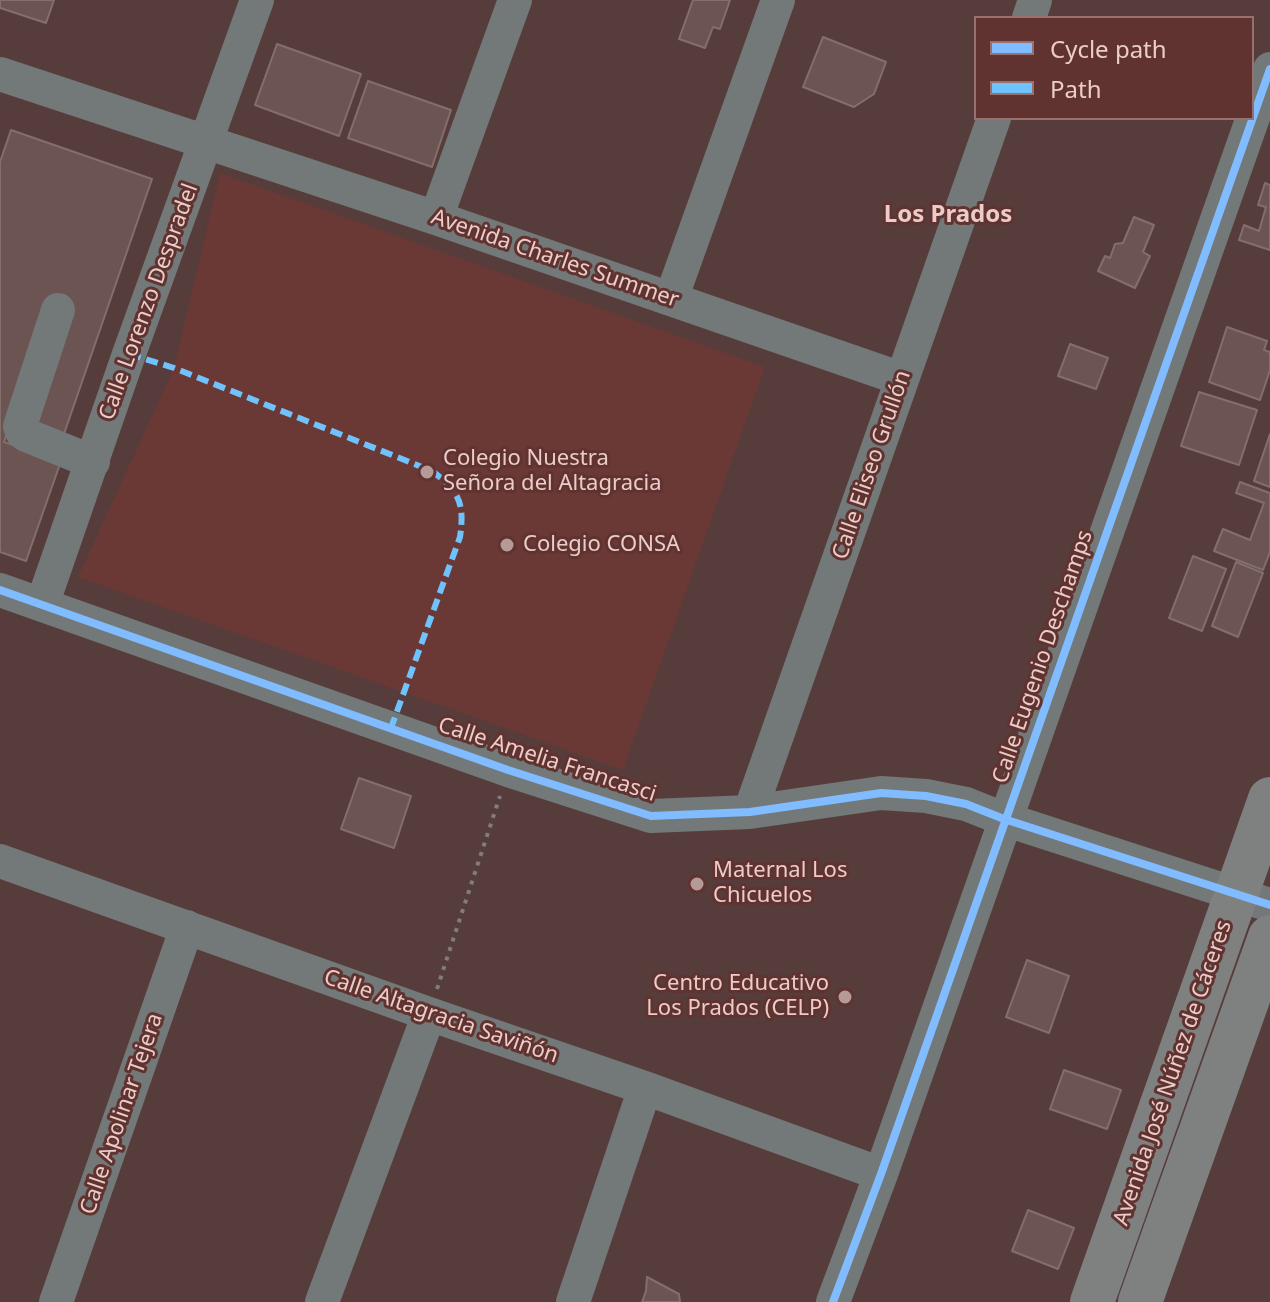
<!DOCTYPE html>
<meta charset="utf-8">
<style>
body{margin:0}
#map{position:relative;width:1270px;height:1302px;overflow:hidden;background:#563d3b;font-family:"Noto Sans",sans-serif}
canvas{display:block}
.legend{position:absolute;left:974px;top:16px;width:280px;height:104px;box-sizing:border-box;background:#613330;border:2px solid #98706d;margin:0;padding:10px 14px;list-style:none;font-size:24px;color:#eaccc9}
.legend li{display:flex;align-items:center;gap:16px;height:40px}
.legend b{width:40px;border:2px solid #98706d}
</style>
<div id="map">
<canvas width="1270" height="1302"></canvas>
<ul class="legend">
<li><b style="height:10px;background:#80bcff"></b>Cycle path</li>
<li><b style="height:10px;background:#70c2fc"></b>Path</li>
</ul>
</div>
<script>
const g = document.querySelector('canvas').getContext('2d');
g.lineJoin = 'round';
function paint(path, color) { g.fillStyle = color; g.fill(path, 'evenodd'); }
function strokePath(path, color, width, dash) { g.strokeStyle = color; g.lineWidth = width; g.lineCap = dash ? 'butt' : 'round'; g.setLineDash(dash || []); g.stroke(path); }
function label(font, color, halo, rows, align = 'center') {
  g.font = font + ' "Noto Sans",sans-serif'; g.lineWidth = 6; g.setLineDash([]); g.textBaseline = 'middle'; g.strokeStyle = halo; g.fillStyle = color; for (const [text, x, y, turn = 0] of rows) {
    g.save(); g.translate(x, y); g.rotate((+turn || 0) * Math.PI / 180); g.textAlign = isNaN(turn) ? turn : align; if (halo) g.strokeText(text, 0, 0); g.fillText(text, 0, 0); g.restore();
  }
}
paint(new Path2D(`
 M220,173L765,367L623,770L78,577L174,368Z`), '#6a3835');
const building = new Path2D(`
 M0,0H54L46,23L0,8Z
 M693,0H730L720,29L713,27L705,48L679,39Z
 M823,37L886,62L874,94L854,107L803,87Z
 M277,44L361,74L339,136L255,105Z
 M368,81L451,110L432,167L348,138Z
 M11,130L152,179L64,434L28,421L52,301L4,442L61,461L26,561L0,552V162Z
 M1265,183L1270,185V250L1239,240L1244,225L1259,231L1266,207L1258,205Z
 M1134,217L1154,225L1143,252L1150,256L1135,288L1098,271L1105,256L1110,258L1115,244L1123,243Z
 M1227,327L1267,341L1264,350L1270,352V370L1260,400L1209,382Z
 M1070,344L1108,358L1096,389L1058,376Z
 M1199,392L1257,410L1239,465L1181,446Z
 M1270,434V487L1254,481Z
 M1240,482L1270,493V552L1263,570L1214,551L1223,529L1250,540L1264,503L1236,493Z
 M1193,556L1226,569L1202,631L1169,618Z
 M1236,562L1263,573L1238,637L1212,626Z
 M359,778L411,796L394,848L341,829Z
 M1027,960L1069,976L1049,1033L1006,1017Z
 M1064,1070L1121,1090L1107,1129L1050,1109Z
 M1028,1210L1074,1228L1058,1269L1012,1251Z
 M647,1277L679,1294L680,1302H642L646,1291Z`);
paint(building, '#6c5452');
strokePath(building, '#846e6c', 2);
strokePath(new Path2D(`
 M437,989L500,796`), '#807d7c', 4, [4, 6]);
strokePath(new Path2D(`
 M1029,18L1035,0
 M0,74L436,218L902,379
 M436,218L515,0
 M671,299L778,0
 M58,310L20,426L22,432L26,435L93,462
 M0,590L508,770L651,816L750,812L881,793L926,796L966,804L1004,819L1270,905
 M42,605L129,354L257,0
 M750,812L994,118
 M0,861L429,1014L645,1088L881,1174
 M56,1302L187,927
 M322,1302L429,1014
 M573,1302L645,1088
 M833,1302L881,1174L1270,69`), '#737878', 34);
strokePath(new Path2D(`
 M1092,1302L1270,799
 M1140,1302L1270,937`), '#7f8181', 44);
strokePath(new Path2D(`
 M129,354L174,368L432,471C459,491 465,503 460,537L391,728`), '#70c2fc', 6, [12, 6]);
strokePath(new Path2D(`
 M0,590L508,770L651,816L750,812L881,793L926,796L966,804L1004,819L1270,905
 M833,1302L881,1174L1270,69`), '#80bcff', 8);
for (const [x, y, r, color] of [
 [427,472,8,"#b69a97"],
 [507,545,8,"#b69a97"],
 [697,884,8,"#b69a97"],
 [845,997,8,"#b69a97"]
]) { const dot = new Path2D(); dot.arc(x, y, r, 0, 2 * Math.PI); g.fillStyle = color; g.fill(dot); strokePath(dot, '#613330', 3); }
label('22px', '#eaccc9', '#613330', [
 ["Avenida Charles Summer",555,259,19],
 ["Calle Lorenzo Despradel",149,302,-70],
 ["Calle Eliseo Grullón",872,465,-71],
 ["Calle Eugenio Deschamps",1043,657,-71],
 ["Calle Amelia Francasci",547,760,18],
 ["Calle Altagracia Saviñón",441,1017,19],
 ["Avenida José Núñez de Cáceres",1173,1073,-71],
 ["Calle Apolinar Tejera",122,1114,-71]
]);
label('22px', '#eaccc9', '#613330', [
 ["Colegio Nuestra",443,459],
 ["Señora del Altagracia",443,484],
 ["Colegio CONSA",523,545],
 ["Maternal Los",713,871],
 ["Chicuelos",713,896],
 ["Centro Educativo",829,984,"right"],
 ["Los Prados (CELP)",829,1009,"right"]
], 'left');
label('bold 24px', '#eaccc9', '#613330', [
 ["Los Prados",948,215]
]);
</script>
